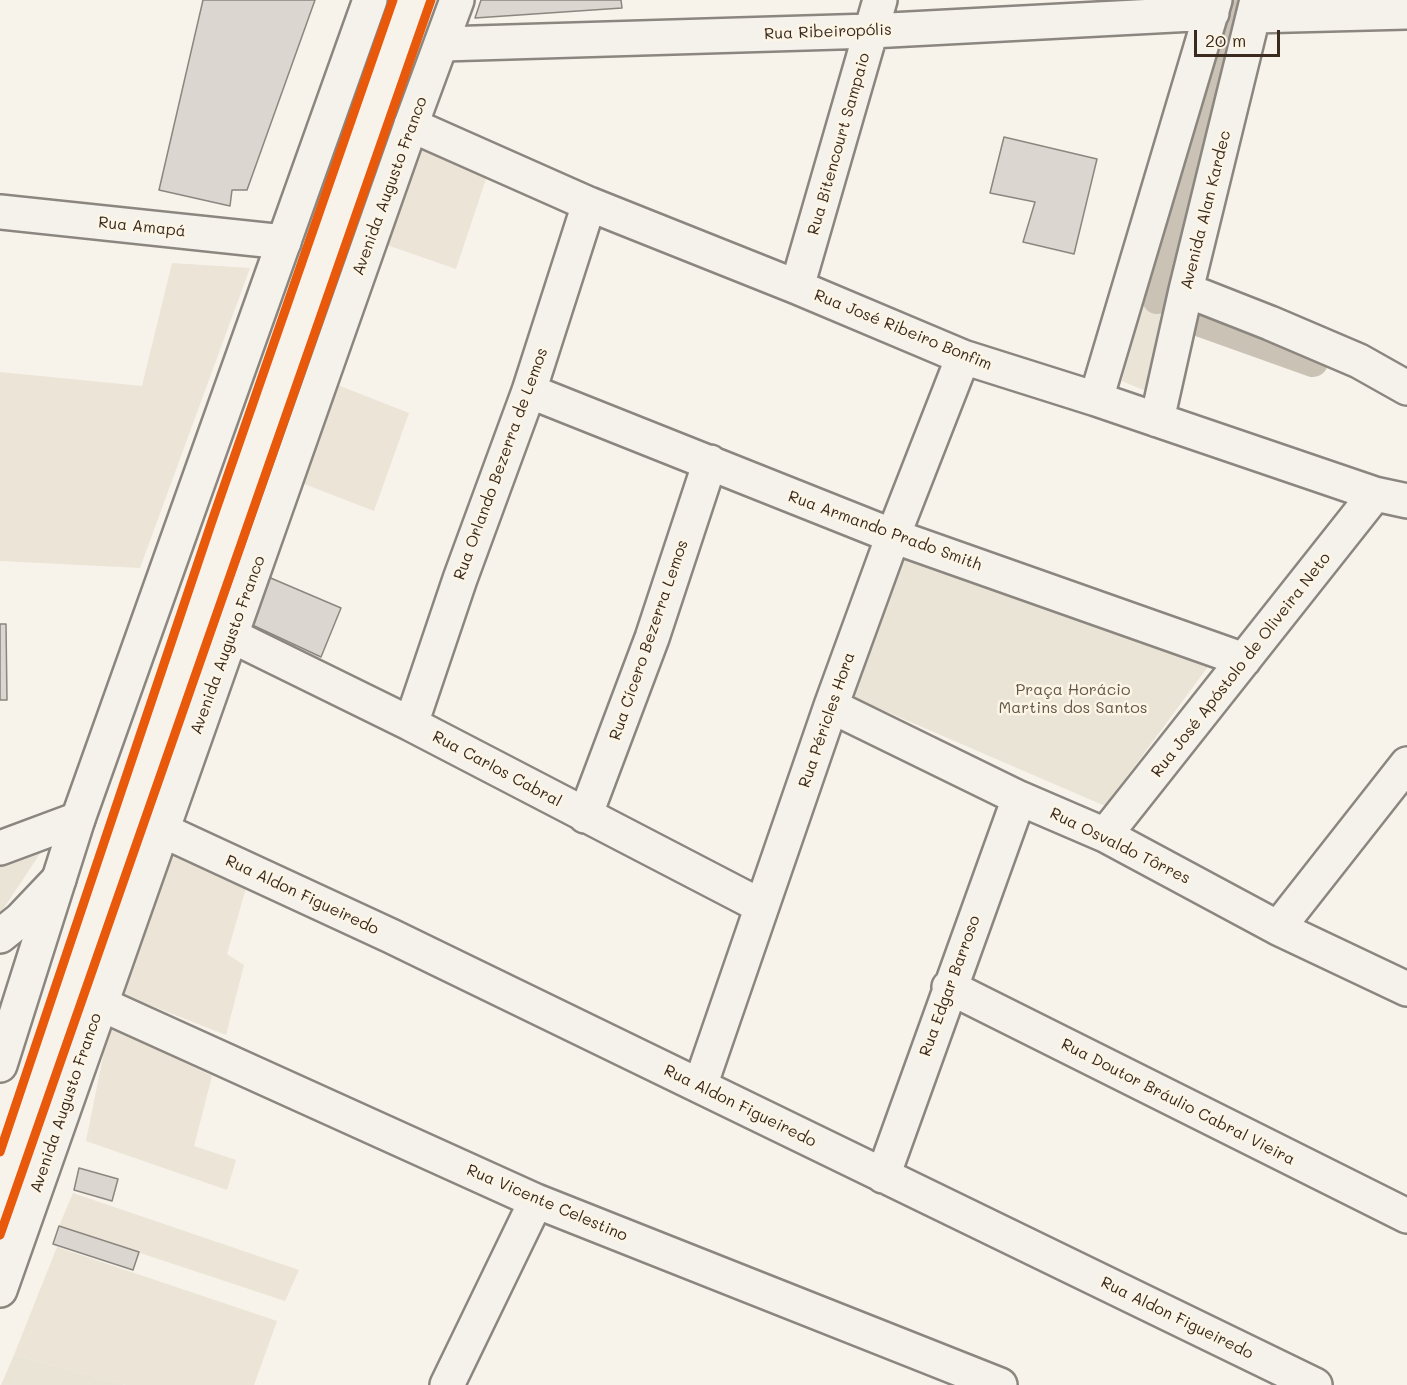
<!DOCTYPE html>
<meta charset="utf-8">
<style>
body{margin:0}
#map{position:relative;width:1407px;height:1385px;overflow:hidden;background:#f7f3ea;font-family:Mali,sans-serif}
canvas{display:block}
.scale{position:absolute;left:1194px;top:30px;width:86px;height:27px;box-sizing:border-box;border:3px solid #3b2a1e;border-top:0;padding-left:8px;font-size:18px;line-height:21px;white-space:nowrap;color:#3b2a1e;-webkit-text-stroke:4px #fcf5e5;paint-order:stroke}
</style>
<div id="map">
<canvas width="1407" height="1385"></canvas>
<div class="scale">20 m</div>
</div>
<script>
const g = document.querySelector('canvas').getContext('2d');
g.lineJoin = 'round';
function paint(path, color) { g.fillStyle = color; g.fill(path, 'evenodd'); }
function strokePath(path, color, width, dash) { g.strokeStyle = color; g.lineWidth = width; g.lineCap = dash ? 'butt' : 'round'; g.setLineDash(dash || []); g.stroke(path); }
function label(font, color, halo, rows, align = 'center') {
  g.font = font + ' Mali,sans-serif'; g.lineWidth = 5; g.setLineDash([]); g.textBaseline = 'middle'; g.strokeStyle = halo; g.fillStyle = color; for (const [text, x, y, turn = 0] of rows) {
    g.save(); g.translate(x, y); g.rotate((+turn || 0) * Math.PI / 180); g.textAlign = isNaN(turn) ? turn : align; if (halo) g.strokeText(text, 0, 0); g.fillText(text, 0, 0); g.restore();
  }
}
paint(new Path2D(`
 M419,142L489,170L456,269L387,245Z
 M172,263L250,268L140,568L0,561V372L142,386Z
 M335,384L409,413L374,511L299,482Z
 M173,852L247,885L227,954L244,965L226,1035L119,993Z
 M109,1027L212,1076L194,1146L236,1160L227,1190L86,1141Z
 M73,1193L299,1270L285,1301L59,1226Z
 M57,1247L277,1321L254,1385H126L14,1355Z`), '#ebe4d7');
paint(new Path2D(`
 M1142,303L1168,310L1146,391L1122,381Z
 M909,548L1213,660L1105,806L848,695Z
 M45,846L0,914V855Z
 M14,1355L126,1385H1Z`), '#eae4d7');
strokePath(new Path2D(`
 M1157,299L1235,0
 M1201,322L1313,362`), '#cac2b5', 30);
const building = new Path2D(`
 M203,0H315L247,190H232L230,206L159,190Z
 M481,0H621L622,8L475,18Z
 M1004,137L1097,159L1074,254L1023,242L1035,202L990,193Z
 M266,576L341,608L321,657L248,623Z
 M0,624H6L7,700H0Z
 M79,1168L118,1179L112,1201L74,1190Z
 M59,1226L139,1252L133,1270L53,1244Z`);
paint(building, '#dbd7d0');
strokePath(building, '#8b867f', 1.5);
const minor = new Path2D(`
 M1253,16L1407,12
 M443,44L871,31L1212,13
 M411,125L589,204L797,287L963,357L1096,399L1375,494L1407,501
 M0,212L284,242
 M797,287L880,0
 M1186,290L1270,323L1359,361L1407,388
 M529,391L893,536L1244,660
 M1096,399L1215,0
 M1157,420L1186,290L1257,0
 M232,636L411,724L761,906
 M831,706L1019,798L1105,835L1278,928L1407,989
 M411,724L460,579L529,391L589,204
 M585,816L652,638L710,462
 M162,830L391,936L1315,1385
 M1105,835L1375,494
 M0,848L78,819
 M1278,928L1407,764
 M0,936L20,920L59,879
 M949,987L1407,1216
 M101,1004L536,1201L1000,1385
 M700,1086L831,706L893,536L963,357
 M883,1176L1019,798
 M447,1385L536,1201`);
const major = new Path2D(`
 M0,1065L78,819L370,0
 M0,1290L411,125L457,0`);
strokePath(minor, '#8b867f', 38);
strokePath(major, '#8b867f', 38);
strokePath(minor, '#f5f2ec', 33);
strokePath(major, '#f5f2ec', 33);
strokePath(new Path2D(`
 M0,1152L212,521L393,0
 M0,1235L431,0`), '#e8590c', 9);
label('16px', '#3b2a1e', '#fcf5e5', [
 ["Rua Ribeiropólis",828,32,-2],
 ["Rua Bitencourt Sampaio",839,144,-74],
 ["Avenida Augusto Franco",390,186,-70],
 ["Avenida Alan Kardec",1206,210,-76],
 ["Rua Amapá",142,227,6],
 ["Rua José Ribeiro Bonfim",903,330,22],
 ["Rua Orlando Bezerra de Lemos",501,464,-70],
 ["Rua Armando Prado Smith",885,531,20],
 ["Rua Cícero Bezerra Lemos",649,640,-71],
 ["Avenida Augusto Franco",228,645,-70],
 ["Rua José Apóstolo de Oliveira Neto",1241,665,-52],
 ["Rua Péricles Hora",827,720,-71],
 ["Rua Carlos Cabral",497,769,28],
 ["Rua Osvaldo Tôrres",1120,846,26],
 ["Rua Aldon Figueiredo",302,895,25],
 ["Rua Edgar Barroso",950,986,-70],
 ["Rua Doutor Bráulio Cabral Vieira",1178,1102,27],
 ["Avenida Augusto Franco",66,1103,-71],
 ["Rua Aldon Figueiredo",740,1106,26],
 ["Rua Vicente Celestino",547,1203,23],
 ["Rua Aldon Figueiredo",1177,1318,26]
]);
label('16px', '#645648', '#fcf5e5', [
 ["Praça Horácio",1073,690],
 ["Martins dos Santos",1073,708]
]);
</script>
